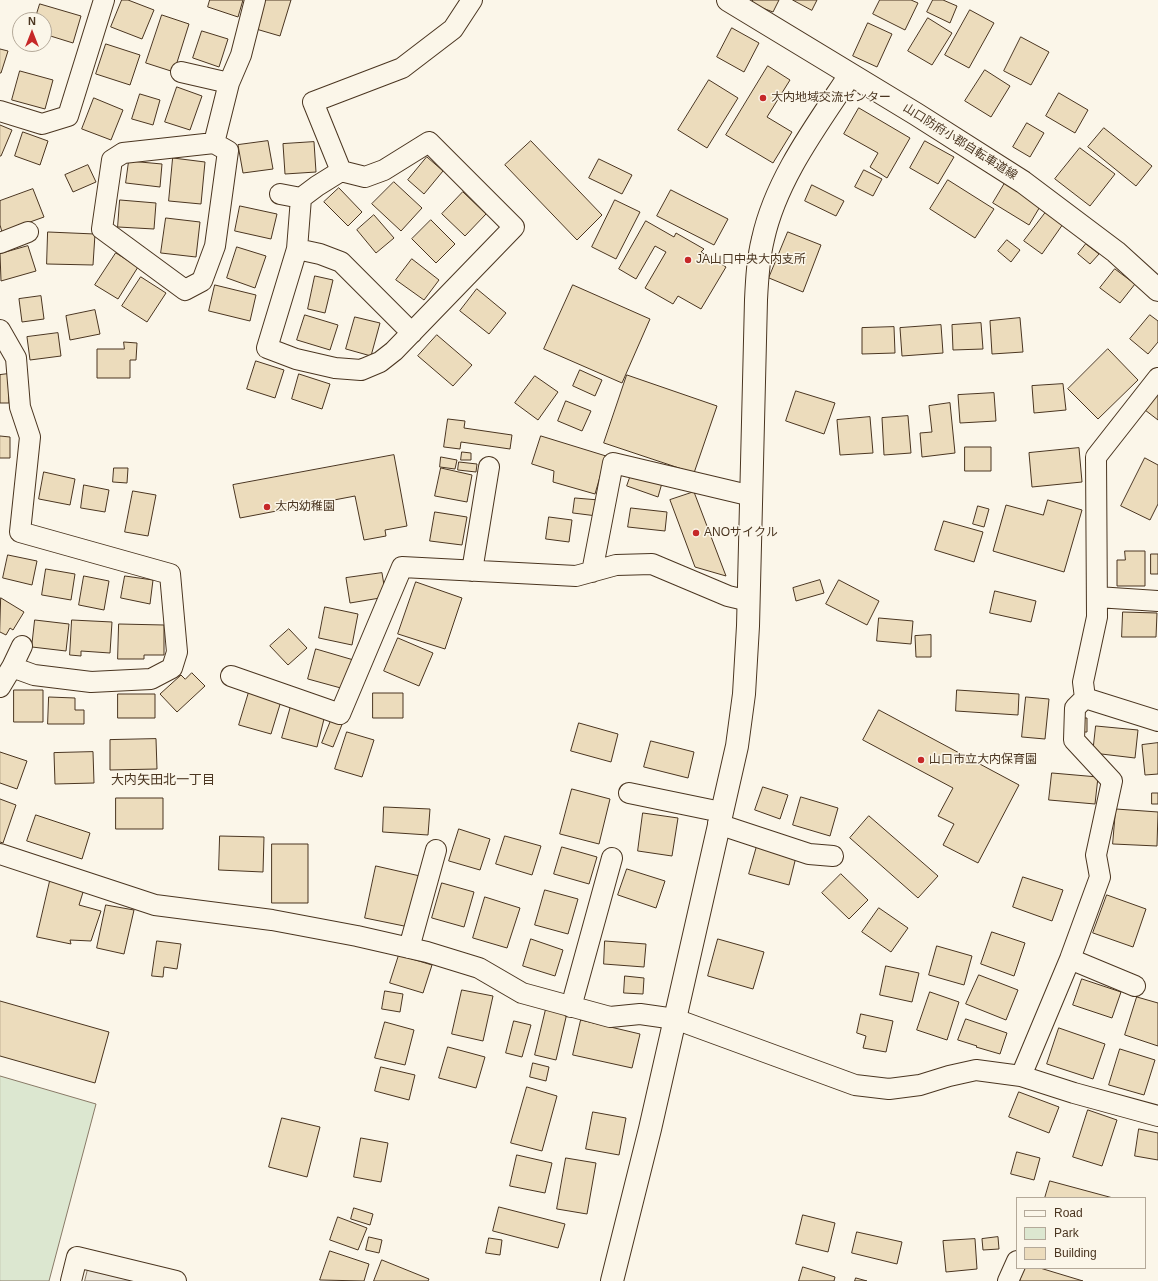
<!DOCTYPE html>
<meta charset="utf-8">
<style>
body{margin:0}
#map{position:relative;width:1158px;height:1281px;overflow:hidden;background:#fbf6e9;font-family:Arial,sans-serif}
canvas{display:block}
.legend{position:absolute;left:1016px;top:1197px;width:130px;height:72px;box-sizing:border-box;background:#fbf6e9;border:1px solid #b4a999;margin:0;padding:5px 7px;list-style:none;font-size:12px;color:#4a3520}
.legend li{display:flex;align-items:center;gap:8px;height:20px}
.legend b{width:20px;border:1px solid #b4a999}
.north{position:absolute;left:12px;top:12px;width:40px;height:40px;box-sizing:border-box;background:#fbf6e9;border:1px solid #b4a999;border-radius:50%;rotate:0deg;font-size:11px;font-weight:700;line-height:16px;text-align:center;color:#4a3520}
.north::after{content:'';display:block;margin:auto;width:14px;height:18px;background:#c62828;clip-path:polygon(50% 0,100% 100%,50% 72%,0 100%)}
</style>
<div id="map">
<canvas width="1158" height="1281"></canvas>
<ul class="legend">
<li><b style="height:5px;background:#fbf6e9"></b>Road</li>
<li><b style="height:11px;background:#dce7d0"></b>Park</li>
<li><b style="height:11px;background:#ecdcbc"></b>Building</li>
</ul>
<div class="north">N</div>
</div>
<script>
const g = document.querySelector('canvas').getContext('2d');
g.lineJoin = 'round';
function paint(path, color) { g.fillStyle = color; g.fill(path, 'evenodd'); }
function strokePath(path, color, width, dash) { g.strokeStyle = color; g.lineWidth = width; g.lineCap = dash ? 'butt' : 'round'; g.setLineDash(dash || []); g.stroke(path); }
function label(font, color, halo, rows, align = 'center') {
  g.font = font + ' Arial,"Noto Sans JP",sans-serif'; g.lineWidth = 3; g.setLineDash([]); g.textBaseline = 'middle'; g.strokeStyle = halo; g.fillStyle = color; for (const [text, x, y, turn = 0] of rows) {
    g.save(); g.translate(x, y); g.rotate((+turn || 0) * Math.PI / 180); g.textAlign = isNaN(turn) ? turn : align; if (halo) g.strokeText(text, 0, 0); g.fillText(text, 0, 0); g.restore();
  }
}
const green = new Path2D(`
 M0,1076L96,1104L49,1281H0Z`);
paint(green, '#dce7d0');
strokePath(green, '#887966', 1);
const parking = new Path2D(`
 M88,1269L134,1281H85Z`);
paint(parking, '#ede7d9');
strokePath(parking, '#887966', 1);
const building = new Path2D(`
 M122,0H128L154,10L142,39L111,27Z
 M210,0H243L238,17L208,7Z
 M265,0H291L280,36L256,29Z
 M753,0H779L773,12L752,4Z
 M793,0H817L812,10Z
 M880,0H911L918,3L905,30L873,14Z
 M933,0H943L957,6L950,23L927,12Z
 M40,4L81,16L73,43L44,34V20H35Z
 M970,10L994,23L969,68L945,55Z
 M162,15L189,24L174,72L146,63Z
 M928,18L952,33L932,65L908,51Z
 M868,23L892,34L877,67L853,56Z
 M732,28L759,43L744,72L717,57Z
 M202,31L228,39L219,67L193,58Z
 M1021,37L1049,52L1031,85L1004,71Z
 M106,44L140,55L130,85L96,74Z
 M0,49L8,51L1,73H0Z
 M768,66L790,80L767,117L792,132L773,163L726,135Z
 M985,70L1010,86L991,117L965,101Z
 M20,71L53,80L45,109L12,100Z
 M709,80L738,98L707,148L678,130Z
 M177,87L202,96L190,130L165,122Z
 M1059,93L1088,110L1075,133L1046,116Z
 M140,94L160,100L153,125L132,119Z
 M94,98L123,110L111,140L82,129Z
 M859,108L910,138L887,178L870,167L878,153L844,134Z
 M1027,123L1044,133L1030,157L1013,147Z
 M0,125L12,130L1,156H0Z
 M1104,128L1152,166L1136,186L1088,147Z
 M23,132L48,141L40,165L15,156Z
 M268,141L273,169L243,173L238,145Z
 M531,141L602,215L577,240L505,165Z
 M925,141L954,157L938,184L910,168Z
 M314,142L316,172L285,174L283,144Z
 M1080,148L1115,174L1090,206L1055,179Z
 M427,157L443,171L424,194L408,180Z
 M173,158L205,162L201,204L169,201Z
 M599,159L632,175L622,194L589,178Z
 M129,161L162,164L160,187L126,183Z
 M88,165L96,182L73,192L65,175Z
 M864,170L882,179L873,196L855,187Z
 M948,180L994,209L975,238L930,209Z
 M394,182L422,208L401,231L372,204Z
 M1005,183L1041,205L1029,225L993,203Z
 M812,185L844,201L836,216L805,201Z
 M339,188L362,212L348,226L324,202Z
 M33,189L44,217L2,232L0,225V201Z
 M671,190L728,219L714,245L657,216Z
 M463,192L486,214L465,236L442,214Z
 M120,200L156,203L154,229L118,227Z
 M615,200L640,212L616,259L592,247Z
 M240,206L277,214L271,239L235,231Z
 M1046,212L1063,224L1042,254L1024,241Z
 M374,215L394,238L376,253L357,230Z
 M166,218L200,222L196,257L161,253Z
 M431,220L455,244L436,263L412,239Z
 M646,221L674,237L676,233L704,249L701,252L726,267L701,309L678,296L673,304L645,288L666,252L655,246L636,279L619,269Z
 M48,232L95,234L93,265L47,264Z
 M788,232L821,245L803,292L769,278Z
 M1007,240L1020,250L1011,262L998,251Z
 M1086,244L1099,254L1090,264L1078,254Z
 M28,246L36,271L1,281L0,254Z
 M237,247L266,256L255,288L227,278Z
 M116,253L138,267L118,299L95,285Z
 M412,259L439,280L424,300L396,280Z
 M1115,269L1135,284L1120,303L1100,288Z
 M315,276L333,280L325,313L308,309Z
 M141,277L166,293L147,322L122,306Z
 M215,285L256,295L250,321L209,311Z
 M573,285L650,319L622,383L544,349Z
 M477,289L506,313L489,334L460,311Z
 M41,296L44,319L22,322L19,299Z
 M95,310L100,334L70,340L66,316Z
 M305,315L338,325L330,350L297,340Z
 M1150,315L1158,321V342L1148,354L1130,339Z
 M355,317L380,323L371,356L346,349Z
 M1020,318L1023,352L992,354L990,321Z
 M981,323L983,349L953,350L952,325Z
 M941,325L943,353L902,356L900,328Z
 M894,327L895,353L862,354V328Z
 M58,333L61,356L30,360L27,337Z
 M437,335L472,365L453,386L418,356Z
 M124,342L137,343L136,360H130V378H97V349H124Z
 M1108,349L1138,380L1098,419L1068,389Z
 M256,361L284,370L275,398L247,389Z
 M580,370L602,380L595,396L573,386Z
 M8,374L9,403H0V375Z
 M299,374L330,384L322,409L292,399Z
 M627,375L717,406L694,473L604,443Z
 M535,376L558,392L538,420L515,403Z
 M1063,384L1066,410L1034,413L1032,386Z
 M796,391L835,403L824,434L786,421Z
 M994,393L996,421L960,423L958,395Z
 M1158,393V420L1145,410Z
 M566,401L591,411L582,431L558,421Z
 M950,403L955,453L922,457L920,433L932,432L929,406Z
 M908,416L911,453L884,455L882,418Z
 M870,417L873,453L840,455L837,420Z
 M448,419L465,421L464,428L512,435L510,449L461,442L460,449L444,447Z
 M0,436L10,437V458H0Z
 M541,436L606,456L595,494L553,482L554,471L532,464Z
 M965,447H991V471H965Z
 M1079,448L1082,482L1032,487L1029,453Z
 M462,452L471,453V460H461Z
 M394,455L407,526L385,530L386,536L364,540L355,496L240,518L233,485Z
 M441,457L457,460L455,469L440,467Z
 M1145,458L1158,465V504L1150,520L1121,506Z
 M459,462L477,464L476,472L458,470Z
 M114,468H128L127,483L113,482Z
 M441,468L472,475L467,502L435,496Z
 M44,472L75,479L70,505L39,499Z
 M632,472L662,483L658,497L627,486Z
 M84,485L109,490L105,512L81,508Z
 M133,491L156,495L148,536L125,532Z
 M694,492L726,576L695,567L670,500Z
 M575,498L599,500L597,516L573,513Z
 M1048,500L1082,510L1064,572L993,551L1006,505L1043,515Z
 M978,506L989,509L984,527L973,524Z
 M631,508L667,512L665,531L628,527Z
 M435,512L467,517L462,545L430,541Z
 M549,517L572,520L569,542L546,539Z
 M944,521L983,532L974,562L935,550Z
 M1125,551H1145V586H1117V560H1125Z
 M1151,554H1158V574H1151Z
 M8,555L37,561L32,585L3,578Z
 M46,569L75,574L71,600L42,595Z
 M382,573L386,597L350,603L346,578Z
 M84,576L109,581L104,610L79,605Z
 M125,576L153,580L150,604L121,598Z
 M820,580L824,593L796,601L793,588Z
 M839,580L879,601L867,625L826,604Z
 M416,582L462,598L445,649L398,634Z
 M995,591L1036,601L1031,622L990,613Z
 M1,598L24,612L13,630L10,628L6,635L0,632Z
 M325,607L358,614L352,645L319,638Z
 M1123,612L1157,613L1156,637H1122Z
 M879,618L913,621L911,644L877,641Z
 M35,620L69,624L66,651L32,647Z
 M72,620L112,622L110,653L81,651V656L70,655Z
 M119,624L164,625V655H144V659H118Z
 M289,629L307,648L288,665L270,646Z
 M931,635V657H916L915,636Z
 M398,638L433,653L419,686L384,671Z
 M316,649L357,661L348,690L308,679Z
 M192,673L205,686L177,712L160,694L181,675L185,679Z
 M14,690H43V722H14Z
 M957,690L1019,694L1018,715L956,711Z
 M249,692L281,701L271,734L239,725Z
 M373,693H403V718H373Z
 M118,694H155V718H118Z
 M49,697L75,698V710H84V724H48Z
 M1026,697L1049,699L1045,739L1022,737Z
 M291,706L325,715L317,747L282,738Z
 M879,710L1019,785L978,863L943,845L954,824L938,816L953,788L863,740Z
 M332,718L343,722L333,747L322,743Z
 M1077,718H1087V732H1077Z
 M579,723L618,734L611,762L571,751Z
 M1096,726L1138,730L1135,758L1093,753Z
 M347,732L374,740L362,777L335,769Z
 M156,739L157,769L110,770V740Z
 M651,741L694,752L688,778L644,767Z
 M1158,743V774L1145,775L1142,745Z
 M0,752L27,761L17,789L0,783Z
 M93,752L94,783L55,784L54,753Z
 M1052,773L1098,777L1095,804L1049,800Z
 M763,787L788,795L780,819L755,810Z
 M572,789L610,799L599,844L560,834Z
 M1152,793H1158V804H1152Z
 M801,797L838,808L830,836L793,825Z
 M116,798H163V829H116Z
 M0,799L16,805L3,843L0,842Z
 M384,807L430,809L428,835L383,832Z
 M1116,809L1158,812L1157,846L1113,844Z
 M643,813L678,818L672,856L638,851Z
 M36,815L90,833L82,859L27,841Z
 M869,816L938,876L918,898L850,838Z
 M459,829L490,839L480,870L449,861Z
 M220,836L264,837L263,872L219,870Z
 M505,836L541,846L532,875L496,864Z
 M272,844H308V903H272Z
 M757,846L796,857L789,885L749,874Z
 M562,847L597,857L589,884L554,874Z
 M376,866L420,876L409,927L365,918Z
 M627,869L665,881L656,908L618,895Z
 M841,874L868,900L849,919L822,893Z
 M1023,877L1063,890L1052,921L1013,907Z
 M50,881L84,889L79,905L101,911L91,941L70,940L71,944L37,937Z
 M442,883L474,892L464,927L432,918Z
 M545,890L578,899L568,934L535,925Z
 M1107,895L1146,909L1133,947L1093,933Z
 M485,897L520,908L507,948L473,938Z
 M106,905L134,910L124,954L97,948Z
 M879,908L908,928L891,952L862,932Z
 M992,932L1025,943L1014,976L981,964Z
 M531,939L563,950L555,976L523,966Z
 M718,939L764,952L753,989L708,976Z
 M157,941L181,944L177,969L164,967L163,977L152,976Z
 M605,941L646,944L644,967L604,964Z
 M937,946L972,956L964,985L929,975Z
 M399,955L432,965L423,993L390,983Z
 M886,966L919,973L912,1002L880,995Z
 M979,975L1018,990L1006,1020L966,1004Z
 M625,976L644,978L643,994L624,993Z
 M1082,979L1121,992L1112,1018L1073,1005Z
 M462,990L493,996L483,1041L452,1034Z
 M385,991L403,994L400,1012L382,1009Z
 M930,992L959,1002L947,1040L917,1030Z
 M1137,997L1158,1003V1046L1125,1035Z
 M0,1001L109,1032L95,1083L0,1056Z
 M546,1009L567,1013L556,1060L535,1055Z
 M861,1014L893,1021L886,1052L863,1048L866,1036L857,1033Z
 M966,1019L1007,1033L1000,1054L976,1047L977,1046L958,1040Z
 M581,1020L640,1034L632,1068L573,1055Z
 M514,1021L531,1025L522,1057L506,1053Z
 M385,1022L414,1030L405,1065L375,1058Z
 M1059,1028L1105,1044L1093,1079L1047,1064Z
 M448,1047L485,1057L476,1088L439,1078Z
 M1120,1049L1155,1060L1144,1095L1109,1085Z
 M533,1063L549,1067L546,1081L530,1077Z
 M381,1067L415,1075L409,1100L375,1091Z
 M527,1087L557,1096L542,1151L511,1143Z
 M1019,1092L1059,1107L1049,1133L1009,1117Z
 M1088,1110L1117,1120L1102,1166L1073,1157Z
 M593,1112L626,1118L619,1155L586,1149Z
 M282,1118L320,1127L307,1177L269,1167Z
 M1139,1129L1158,1133V1160L1135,1156Z
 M361,1138L388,1143L381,1182L354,1177Z
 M1017,1152L1040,1158L1034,1180L1011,1174Z
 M517,1155L552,1163L545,1193L510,1186Z
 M566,1158L596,1163L587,1214L557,1209Z
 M1050,1181L1113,1198H1045Z
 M499,1207L565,1224L558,1248L493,1231Z
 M354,1208L373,1214L370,1225L351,1219Z
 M803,1215L835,1223L828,1252L796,1244Z
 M338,1217L367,1228L358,1250L330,1240Z
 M857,1232L902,1242L897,1264L852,1253Z
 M369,1237L382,1240L379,1253L366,1250Z
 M998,1237L999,1249L983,1250L982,1239Z
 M489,1238L502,1240L500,1255L486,1253Z
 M975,1239L977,1269L946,1272L943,1241Z
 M330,1251L369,1264L364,1281L320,1280Z
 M382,1260L429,1279L428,1281H374Z
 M803,1267L835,1277L834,1281H799Z
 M1024,1268H1040L1083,1281H1020Z
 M856,1278L867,1281H855Z`);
paint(building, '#ecdcbc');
strokePath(building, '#4a3520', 1);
const minor = new Path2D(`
 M181,72L229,83
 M0,111L42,124L68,116L104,0
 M429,142L514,227L394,351L380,362L361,370L335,368L296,359L267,348L297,249L301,198L317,186L341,171L365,177L384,170Z
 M214,143L228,151L215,246L202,281L185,290L102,229L112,160L123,153Z
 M214,143L229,83L241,55L255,0
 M341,171L313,102L402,68L453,29L472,0
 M280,194L301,198
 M0,243L28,232
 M297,249L320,254L341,262L412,333
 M0,330L16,358L20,407L30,437L20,532L170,574L177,652L172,668L151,679L91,682L34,675L12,667L0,687
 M1158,378L1096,457L1097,617L1083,682L1085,698L1158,721
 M472,571L489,467
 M592,572L613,463L752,496
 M1097,597L1158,601
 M12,667L22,646
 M231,676L340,714L402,567L576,576L616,565L652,564L728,596L749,601
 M629,793L721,812
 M718,824L809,854L833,856
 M0,854L155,905L272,920L357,936L427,952L479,968L522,993L610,1017L640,1014L675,1019L855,1085L889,1089L920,1085L949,1076L976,1070L1021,1076L1074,1093L1158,1116
 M409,948L436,850
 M1070,959L1135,986
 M571,1007L612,858
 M1021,1076L1070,959L1100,877L1096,855L1112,781L1074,740L1075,708L1085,698
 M71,1281L77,1257L176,1281
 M1008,1281L1017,1261`);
const tertiary = new Path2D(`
 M612,1281L650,1129L737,746L744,694L748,626L756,300C757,279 758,259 763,239C776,179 817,125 850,75`);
const secondary = new Path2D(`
 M728,0L916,114L1023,182L1116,252L1158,290`);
strokePath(minor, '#4a3520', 22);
strokePath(tertiary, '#4a3520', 24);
strokePath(secondary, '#4a3520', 24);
strokePath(minor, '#fbf6e9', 20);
strokePath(tertiary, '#fbf6e9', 22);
strokePath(secondary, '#fbf6e9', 22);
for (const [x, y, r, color] of [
 [763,98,4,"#c62828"],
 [688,260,4,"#c62828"],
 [267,507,4,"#c62828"],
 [696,533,4,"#c62828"],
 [921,760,4,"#c62828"]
]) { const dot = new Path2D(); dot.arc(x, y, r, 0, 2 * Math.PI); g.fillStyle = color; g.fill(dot); strokePath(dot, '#fbf6e9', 1.5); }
label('12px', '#4a3520', '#fbf6e9', [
 ["大内地域交流センター",771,98],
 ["JA山口中央大内支所",696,260],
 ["大内幼稚園",275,507],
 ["ANOサイクル",704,533],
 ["山口市立大内保育園",929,760]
], 'left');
label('12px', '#4a3520', '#fbf6e9', [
 ["山口防府小郡自転車道線",960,142,32]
]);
label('13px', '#4a3520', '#fbf6e9', [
 ["大内矢田北一丁目",163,780]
]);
</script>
